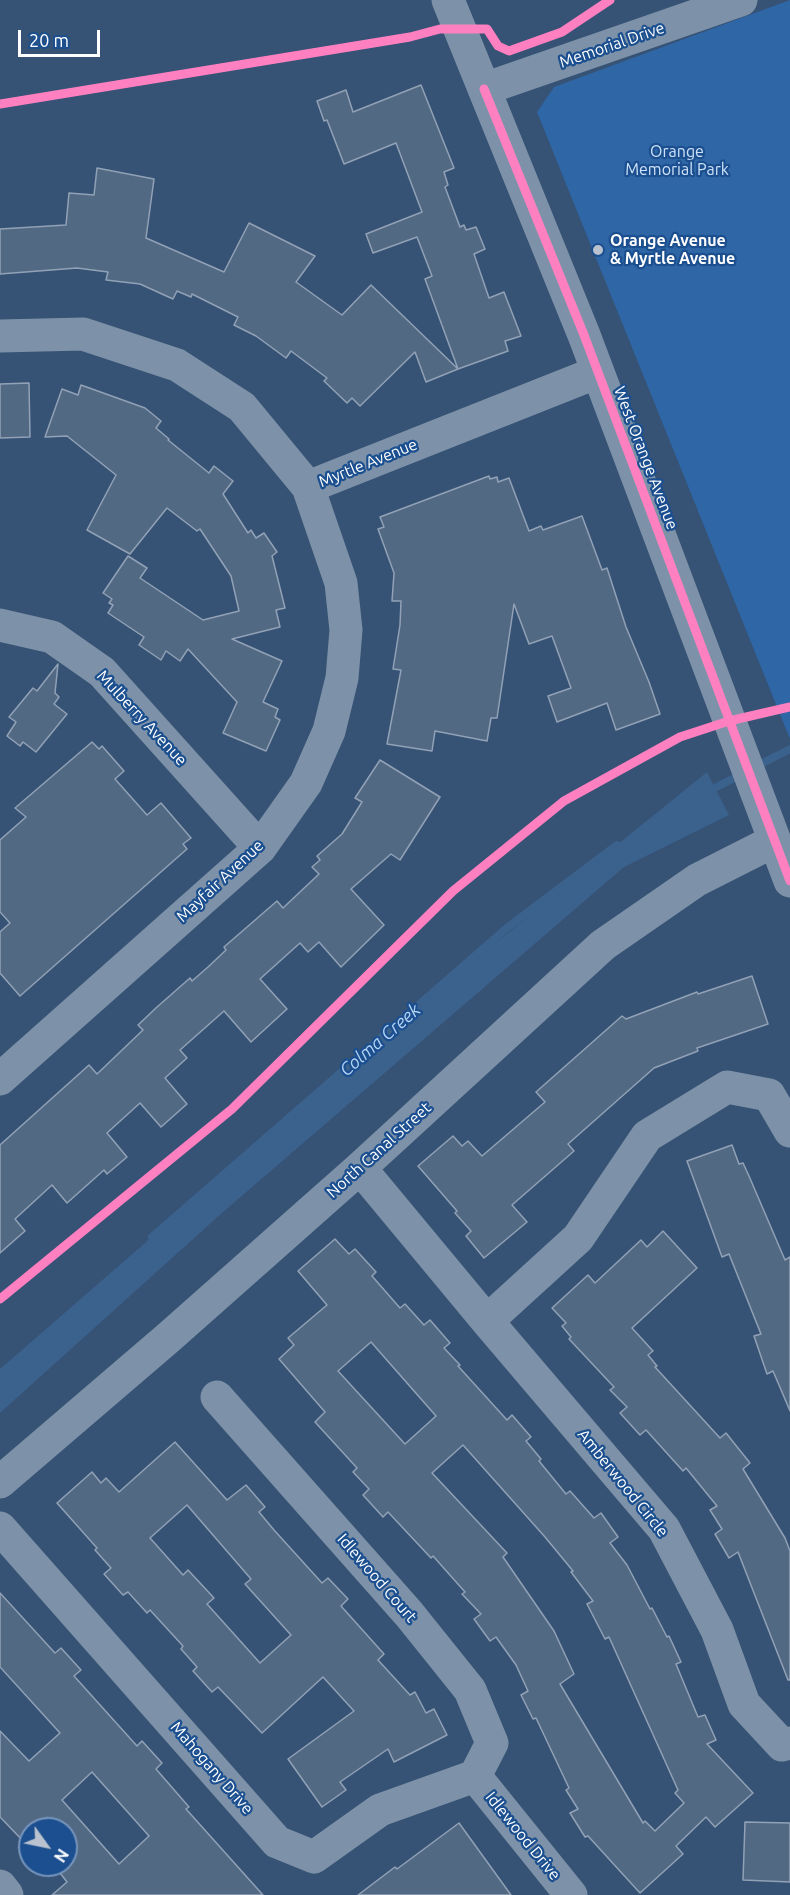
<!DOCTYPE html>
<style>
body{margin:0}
#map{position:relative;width:790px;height:1895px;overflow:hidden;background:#365274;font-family:Ubuntu,sans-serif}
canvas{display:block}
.north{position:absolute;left:18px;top:1817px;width:60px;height:60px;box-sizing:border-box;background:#1b4f8f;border:2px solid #7695bc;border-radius:50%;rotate:123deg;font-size:16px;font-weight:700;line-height:24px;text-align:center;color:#fff}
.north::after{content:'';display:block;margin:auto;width:21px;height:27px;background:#b9c2ce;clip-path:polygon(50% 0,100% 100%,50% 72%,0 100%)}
.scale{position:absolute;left:18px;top:30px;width:82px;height:27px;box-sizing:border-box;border:3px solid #fff;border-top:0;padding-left:8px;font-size:18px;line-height:21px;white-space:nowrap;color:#fff;-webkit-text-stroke:4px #1b4f8f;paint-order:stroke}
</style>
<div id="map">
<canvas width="790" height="1895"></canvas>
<div class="north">N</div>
<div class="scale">20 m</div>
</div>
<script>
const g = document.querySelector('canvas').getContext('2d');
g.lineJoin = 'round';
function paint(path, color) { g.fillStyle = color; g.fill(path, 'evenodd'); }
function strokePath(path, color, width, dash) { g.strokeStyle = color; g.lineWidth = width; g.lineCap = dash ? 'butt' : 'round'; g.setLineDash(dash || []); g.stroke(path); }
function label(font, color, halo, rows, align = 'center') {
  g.font = font + ' Ubuntu,sans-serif'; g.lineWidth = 4.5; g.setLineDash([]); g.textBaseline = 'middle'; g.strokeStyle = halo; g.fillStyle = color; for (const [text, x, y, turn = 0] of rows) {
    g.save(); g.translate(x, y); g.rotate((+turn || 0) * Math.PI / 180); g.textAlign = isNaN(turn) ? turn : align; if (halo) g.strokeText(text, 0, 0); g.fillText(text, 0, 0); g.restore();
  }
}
paint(new Path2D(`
 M790,0V739L537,112L554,87Z`), '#2f66a5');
paint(new Path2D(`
 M707,772L729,815L624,867L222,1213L0,1413V1369L414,1009Z`), '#3b618d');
strokePath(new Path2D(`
 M753,768L790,749
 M705,793L742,774
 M152,1237L508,927L617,845`), '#3b618d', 8);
const building = new Path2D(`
 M421,85L454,168L444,172L448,185L445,187L460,227L464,225L466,230L476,227L485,249L474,254L489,298L504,292L521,336L505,341L508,351L458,369L425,279L432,276L417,237L373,253L366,234L422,212L396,143L344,164L327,120L324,121L317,101L346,90L353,112Z
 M97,168L154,179L146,238L224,272L249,223L315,256L296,282L342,315L371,285L458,369L426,382L415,352L360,406L352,398L347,403L324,381L327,378L291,351L286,358L256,336L234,325L238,317L192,294L191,297L177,291L173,299L140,284L106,280L108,272L77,268L0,274V229L66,225L69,193L94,195Z
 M29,383L30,437L0,438V384Z
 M81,385L145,408L161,421L156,428L169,439L168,440L209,473L214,466L233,481L223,494L248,533L251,530L256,538L264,533L277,552L272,556L285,608L276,610L280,627L232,639L282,661L263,702L278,709L275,717L280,720L266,751L223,733L237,702L188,649L180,661L166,651L161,660L139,645L144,637L108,613L113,605L109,603L112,599L103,593L128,556L147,568L140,578L203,620L239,611L231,576L200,529L197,531L167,508L130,554L87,530L116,475L67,436L45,437L62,389L78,395Z
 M489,476L490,479L497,477L498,482L509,478L529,531L541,526L543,530L582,516L602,570L607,568L626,627L649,682L660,714L616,730L607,703L557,722L548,696L571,688L552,636L529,644L514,604L497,718H491L487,741L435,731L432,751L387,744L401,670L393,669L400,625L401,601H392L394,573L378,529L384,527L380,517Z
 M58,664L55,693L59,697L54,704L67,714L36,752L23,742L20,746L7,736L16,722L9,717L33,688L37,691Z
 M92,742L99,749L102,746L124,771L115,779L147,815L161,803L191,838L183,844L187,849L20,996L0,973V932L10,923L0,912V840L26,817L15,808Z
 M380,760L440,797L400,860L391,854L351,889L384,925L341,967L319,942L308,952L300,943L260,979L287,1009L251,1042L224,1011L180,1050L187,1058L165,1078L187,1104L161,1127L140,1103L107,1133L127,1157L107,1174L104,1170L67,1203L52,1185L15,1219L25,1231L0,1253V1145L89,1065L97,1074L143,1030L138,1025L157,1007L190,978L192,981L208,967L226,950L224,947L277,901L283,908L319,874L312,867L320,860L317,856L342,834L362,802L355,798Z
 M752,976L768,1024L697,1048L698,1051L654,1068L568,1144L574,1151L512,1205L527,1222L484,1258L466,1236L471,1231L455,1213L457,1211L418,1166L453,1136L462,1146L468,1141L482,1156L545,1102L536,1092L622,1016L626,1019L697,992L698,994Z
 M732,1145L739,1164L743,1163L749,1176L785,1260L790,1257V1411L773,1371L767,1374L754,1336L761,1334L729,1254L722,1257L687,1161Z
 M663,1231L697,1268L632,1328L653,1351L648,1355L657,1366L655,1367L720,1438L726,1433L750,1463L743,1469L785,1538L790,1551V1680H788L738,1552L729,1558L715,1534L722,1529L710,1510L717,1506L686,1468L683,1471L646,1430L640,1435L620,1413L627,1407L610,1390L614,1387L569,1339L571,1337L562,1326L566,1323L552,1308L588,1275L595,1283L641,1240L647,1247Z
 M335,1239L349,1254L355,1249L376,1272L372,1276L400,1308L405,1304L424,1325L430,1320L450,1343L444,1348L460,1365L458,1366L507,1420L512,1415L531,1437L526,1441L541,1459L539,1461L566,1494L570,1491L594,1518L601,1513L618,1537L610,1543L627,1565L650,1609L652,1608L667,1637L669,1636L681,1662L676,1664L698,1717L705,1715L716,1740L707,1744L753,1793L715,1827L706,1817L676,1846L683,1854L640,1893L588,1836L585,1837L570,1813L578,1809L566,1790L569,1788L536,1718L533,1719L521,1695L528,1691L516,1665L496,1637L490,1641L474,1619L481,1614L462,1594L465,1592L433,1556L431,1558L388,1512L383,1517L363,1495L369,1489L353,1472L357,1468L315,1422L325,1412L279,1359L294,1345L288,1338L327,1305L298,1271ZM371,1342L436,1416L405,1444L338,1371ZM463,1445L545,1537L573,1571L571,1572L593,1601L587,1604L605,1639L609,1637L678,1790L675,1793L684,1803L655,1831L645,1821L643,1823L560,1684L574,1674L554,1631L503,1557L507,1553L432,1473Z
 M175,1442L227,1500L246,1485L265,1507L259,1512L274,1530L322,1583L328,1578L348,1599L341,1606L384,1654L378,1660L410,1695L415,1692L426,1713L434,1709L447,1735L394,1762L388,1749L340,1782L346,1790L322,1807L288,1759L354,1711L323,1677L262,1733L218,1687L212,1692L193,1671L197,1667L181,1649L183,1646L150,1610L147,1613L128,1592L123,1595L104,1574L111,1568L95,1550L97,1548L57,1503L92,1472L101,1483L106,1478L119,1492ZM187,1505L251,1579L245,1584L291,1635L260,1663L207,1604L214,1598L188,1570L183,1575L150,1538Z
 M0,1593L55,1653L61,1648L81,1670L74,1676L137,1746L142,1741L162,1763L156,1769L189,1807L186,1809L263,1895H52L67,1882L54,1865H66V1829H30V1841L28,1840L25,1843L0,1817V1731L29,1761L60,1733L0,1667ZM92,1772L149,1836L119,1864L62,1800Z
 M745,1822L790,1823V1882L743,1880Z
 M459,1823L511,1895H358L395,1867L397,1869Z`);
paint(building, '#526984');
strokePath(building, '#92a2b6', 1.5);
strokePath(new Path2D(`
 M448,0L584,335L790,881
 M484,89L741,0
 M0,336L83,334L177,365L242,407L308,487L341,583L346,630L342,678L329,731L306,783L260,848L0,1079
 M308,487L598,372
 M0,625L52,637L102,672L260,848
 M360,1168L487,1321L664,1529L717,1630L744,1704L782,1745L790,1743
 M487,1321L578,1238L647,1136L727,1087L769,1095L790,1131
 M217,1397L409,1614L470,1690L492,1743L475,1776
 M0,1482L168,1338L360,1168L603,945L697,880L774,841
 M0,1528L277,1842L314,1857L380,1810L475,1776
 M475,1776L571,1895
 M0,1886L7,1895`), '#7d92a8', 33);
strokePath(new Path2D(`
 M484,89L584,335L790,881
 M0,104L410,37L440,29H487L498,46L509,51L562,32L610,0
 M0,1299L232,1109L453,891L564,801L680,737L729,721L790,707`), '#ff80c0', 9);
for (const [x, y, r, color] of [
 [598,250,6,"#b9c2ce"]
]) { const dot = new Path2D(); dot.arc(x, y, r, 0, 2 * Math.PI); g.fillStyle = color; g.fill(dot); strokePath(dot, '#1b4f8f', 2); }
label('16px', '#fff', '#1b4f8f', [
 ["Memorial Drive",612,45,-19],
 ["West Orange Avenue",646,458,69],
 ["Myrtle Avenue",368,463,-22],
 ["Mulberry Avenue",142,718,47],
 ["Mayfair Avenue",220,881,-43],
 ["North Canal Street",379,1150,-42],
 ["Amberwood Circle",623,1483,51],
 ["Idlewood Court",377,1578,49],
 ["Mahogany Drive",212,1768,49],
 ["Idlewood Drive",523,1836,51]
]);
label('16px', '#cfe3fa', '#1b4f8f', [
 ["Orange",677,152],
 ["Memorial Park",677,170]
]);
label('bold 16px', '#fff', '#1b4f8f', [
 ["Orange Avenue",610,241],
 ["& Myrtle Avenue",610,259]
], 'left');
label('italic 18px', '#b5d3f5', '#1b4f8f', [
 ["Colma Creek",380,1040,-41]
]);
</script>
